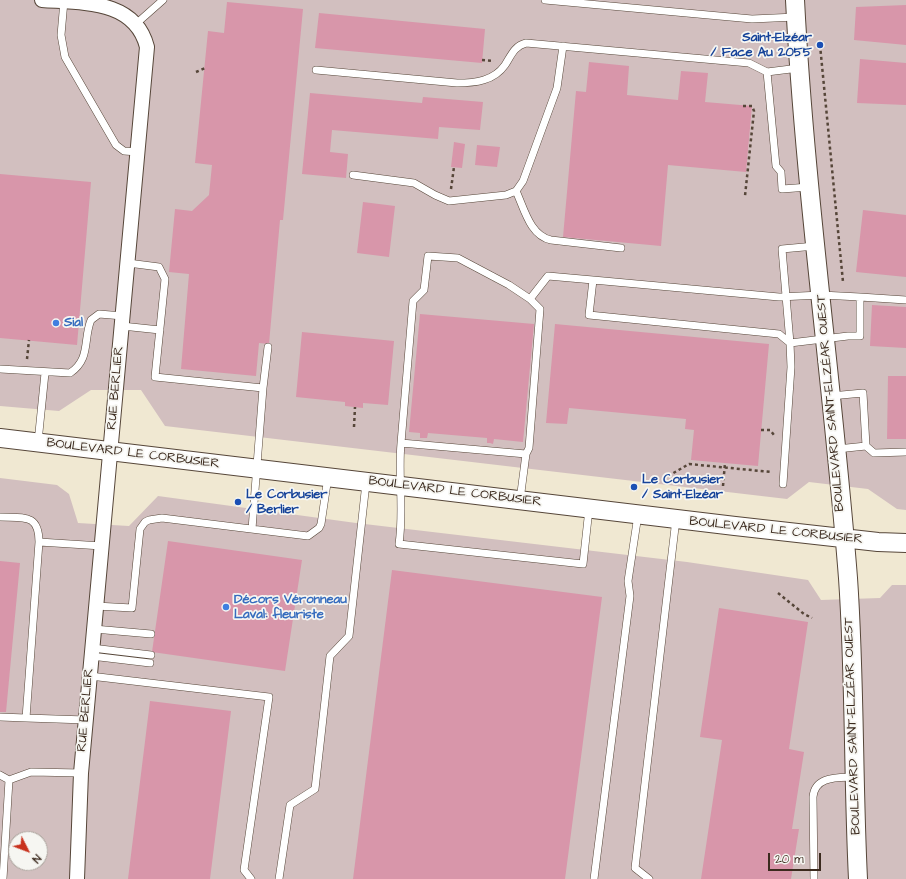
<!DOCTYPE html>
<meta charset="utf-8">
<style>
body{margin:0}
#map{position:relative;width:906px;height:879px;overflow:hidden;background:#f0e8d2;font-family:"Architects Daughter",sans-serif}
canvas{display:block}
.north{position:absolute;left:8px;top:831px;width:40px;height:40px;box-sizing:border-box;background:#f6f6f2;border:1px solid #aba49d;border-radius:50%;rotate:132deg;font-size:11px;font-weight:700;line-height:16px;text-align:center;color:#3b2a1e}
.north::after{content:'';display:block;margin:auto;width:14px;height:18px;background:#c8321e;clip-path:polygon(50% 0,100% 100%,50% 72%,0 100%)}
.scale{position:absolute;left:768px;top:853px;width:53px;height:18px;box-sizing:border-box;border:2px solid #3b2a1e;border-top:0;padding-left:5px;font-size:12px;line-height:14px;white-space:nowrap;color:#3b2a1e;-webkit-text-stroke:3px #f6f6f2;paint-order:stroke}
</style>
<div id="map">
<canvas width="906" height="879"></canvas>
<div class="north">N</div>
<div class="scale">20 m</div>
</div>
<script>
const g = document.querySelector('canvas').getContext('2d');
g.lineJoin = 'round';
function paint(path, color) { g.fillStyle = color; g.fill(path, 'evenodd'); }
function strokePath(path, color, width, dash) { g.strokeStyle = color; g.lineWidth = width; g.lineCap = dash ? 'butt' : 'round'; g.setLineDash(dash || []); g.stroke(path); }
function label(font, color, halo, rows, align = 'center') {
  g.font = font + ' "Architects Daughter",sans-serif'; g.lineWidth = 3.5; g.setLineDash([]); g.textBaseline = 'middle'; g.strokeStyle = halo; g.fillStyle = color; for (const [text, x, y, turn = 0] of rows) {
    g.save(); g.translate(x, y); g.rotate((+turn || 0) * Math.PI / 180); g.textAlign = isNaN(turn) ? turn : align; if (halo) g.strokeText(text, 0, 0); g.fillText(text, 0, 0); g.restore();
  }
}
paint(new Path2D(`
 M0,0H906V510L897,509L868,489L809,482L787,499L165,426L141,390H91L59,411L0,406Z
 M0,478L57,485L69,494L78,523L129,526L158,496L356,523L687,562L808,580L821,600L880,598L892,585H906V879H0ZM16,839H40V863H16Z`), '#d2bfbf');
paint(new Path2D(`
 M227,2L303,9L283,220H280L269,344L259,343L256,376L181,369L189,274L169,272L175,209L192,211L209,195L212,165L195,163L208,31L224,33Z
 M906,5V45L854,40L856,7Z
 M319,13L485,29L482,63L315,48Z
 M860,59L906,63V105L857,103Z
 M589,62L629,66L627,95L678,100L681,71L708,73L705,102L752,106L746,172L668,165L661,246L563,237L576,91L586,92Z
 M310,93L422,103L423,97L483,102L480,130L439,127L438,139L332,130L330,152L348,154L346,178L302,174Z
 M454,142L465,144L462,168L451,167Z
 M477,145L500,147L497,167L475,165Z
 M0,174L91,182L77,345L0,338Z
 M363,202L395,206L389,257L357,253Z
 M863,210L906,215V277L856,272Z
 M872,305L906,307V348L870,346Z
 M420,314L534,324L523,442L494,439L493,444L490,443H487V438L428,433L427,438H420V433L409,432Z
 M555,324L769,344L758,466L691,460L694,430L685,429L686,419L569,408L567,424L546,423Z
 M302,332L394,341L388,405L363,403V408L345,406V402L296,397Z
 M888,376H906V439H887Z
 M168,541L302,560L285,671L152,652Z
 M0,561L20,563L6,712H0Z
 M392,570L602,597L565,879H353Z
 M719,608L808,622L789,749L804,752L792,829H799L791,879H701L722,740L700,737Z
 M150,701L231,711L210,879H128Z`), '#d896aa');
const service = new Path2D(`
 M545,0L752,19L796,17
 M64,1L61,35L65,57L116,145L124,151L138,152
 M137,23L163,0
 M799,68L767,72L776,166L781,172L782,189L809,187
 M316,70L457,83C475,83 494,81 505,65C511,56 514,46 526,43L749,63L767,72
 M353,175L414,183L435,195L449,201L506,195L516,191L523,181L557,88L563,46
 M516,191C524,208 530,236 551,240L621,248
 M128,263L159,267L165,279L155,377L263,388L252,529
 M860,297L906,300
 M122,326L160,330
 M790,343L782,249L815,246
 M0,369L70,373C91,359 83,339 91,320L99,314L123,316
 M263,388L268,347
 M831,396L863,393L866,446L837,449
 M38,442L45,373
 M401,443L413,301L424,290L428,256L458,258L509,285L530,299L548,276L593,280
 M866,446L874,453L906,452
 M526,454L529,448L540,309L530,299
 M783,484L791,367L790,343L848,336H860V297L821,295L779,297L593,280L589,315L779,334L790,343
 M520,500L526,454L401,443C398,477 404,511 399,544L583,564L589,509
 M0,517C23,518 39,513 39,542
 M96,606L132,608L140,529L145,522L149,520L162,518L308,536L319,528L321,524L328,477
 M94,629L151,634
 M92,648L151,655
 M91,656L150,663
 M90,676L269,697L244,870L251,879
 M0,717L26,718
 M86,720L26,718L39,542L102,546
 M0,775L9,780
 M3,879L9,780L31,772L81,773
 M279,879L290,805L315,789L330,656L349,636L366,483
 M594,879L630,596L628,581L638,515
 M649,879L635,868L676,519
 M814,879L813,797C815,775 839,778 855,777`);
const minor = new Path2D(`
 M42,0C84,3 135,0 147,47L81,773L77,879`);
const tertiary = new Path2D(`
 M795,0C805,193 833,385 848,578C855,678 853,779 858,879
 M0,438L735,526L878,542L906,543`);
strokePath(service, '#564639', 8);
strokePath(minor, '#564639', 16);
strokePath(tertiary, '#564639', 20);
strokePath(new Path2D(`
 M820,45L843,282
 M482,60L494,61
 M196,72L205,68
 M743,106H752L754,111L745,196
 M451,189L454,167
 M27,359L29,340
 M354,427L355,407
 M761,430H770L774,435
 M663,479L689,464L771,472
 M723,486L725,463
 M778,593L804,614L812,618`), '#564639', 2.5, [3, 3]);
strokePath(service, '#fff', 7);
strokePath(minor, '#fff', 14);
strokePath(tertiary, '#fff', 18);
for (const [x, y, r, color] of [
 [820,45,4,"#1a4fb4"],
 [56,323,4,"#3f7fe0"],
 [634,487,4,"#1a4fb4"],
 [238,502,4,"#1a4fb4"],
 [226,607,4,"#3f7fe0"]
]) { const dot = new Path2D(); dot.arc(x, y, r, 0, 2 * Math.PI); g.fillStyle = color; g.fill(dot); strokePath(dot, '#f6f6f2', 1.5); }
label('bold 13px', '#164399', '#f6f6f2', [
 ["Saint-Elzéar",812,38,"right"],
 ["/ Face Au 2055",812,53,"right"],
 ["Le Corbusier",642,480],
 ["/ Saint-Elzéar",642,495],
 ["Le Corbusier",246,495],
 ["/ Berlier",246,510]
], 'left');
label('bold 13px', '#366cbe', '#f6f6f2', [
 ["Sial",64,323],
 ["Décors Véronneau",234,600],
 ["Laval: fleuriste",234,615]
], 'left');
label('13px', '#3b2a1e', '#f6f6f2', [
 ["RUE BERLIER",116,388,-85],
 ["BOULEVARD SAINT-ELZÉAR OUEST",831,403,-95],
 ["BOULEVARD LE CORBUSIER",133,454,7],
 ["BOULEVARD LE CORBUSIER",455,492,7],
 ["BOULEVARD LE CORBUSIER",776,531,6],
 ["RUE BERLIER",86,710,-85],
 ["BOULEVARD SAINT-ELZÉAR OUEST",853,726,-92]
]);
</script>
